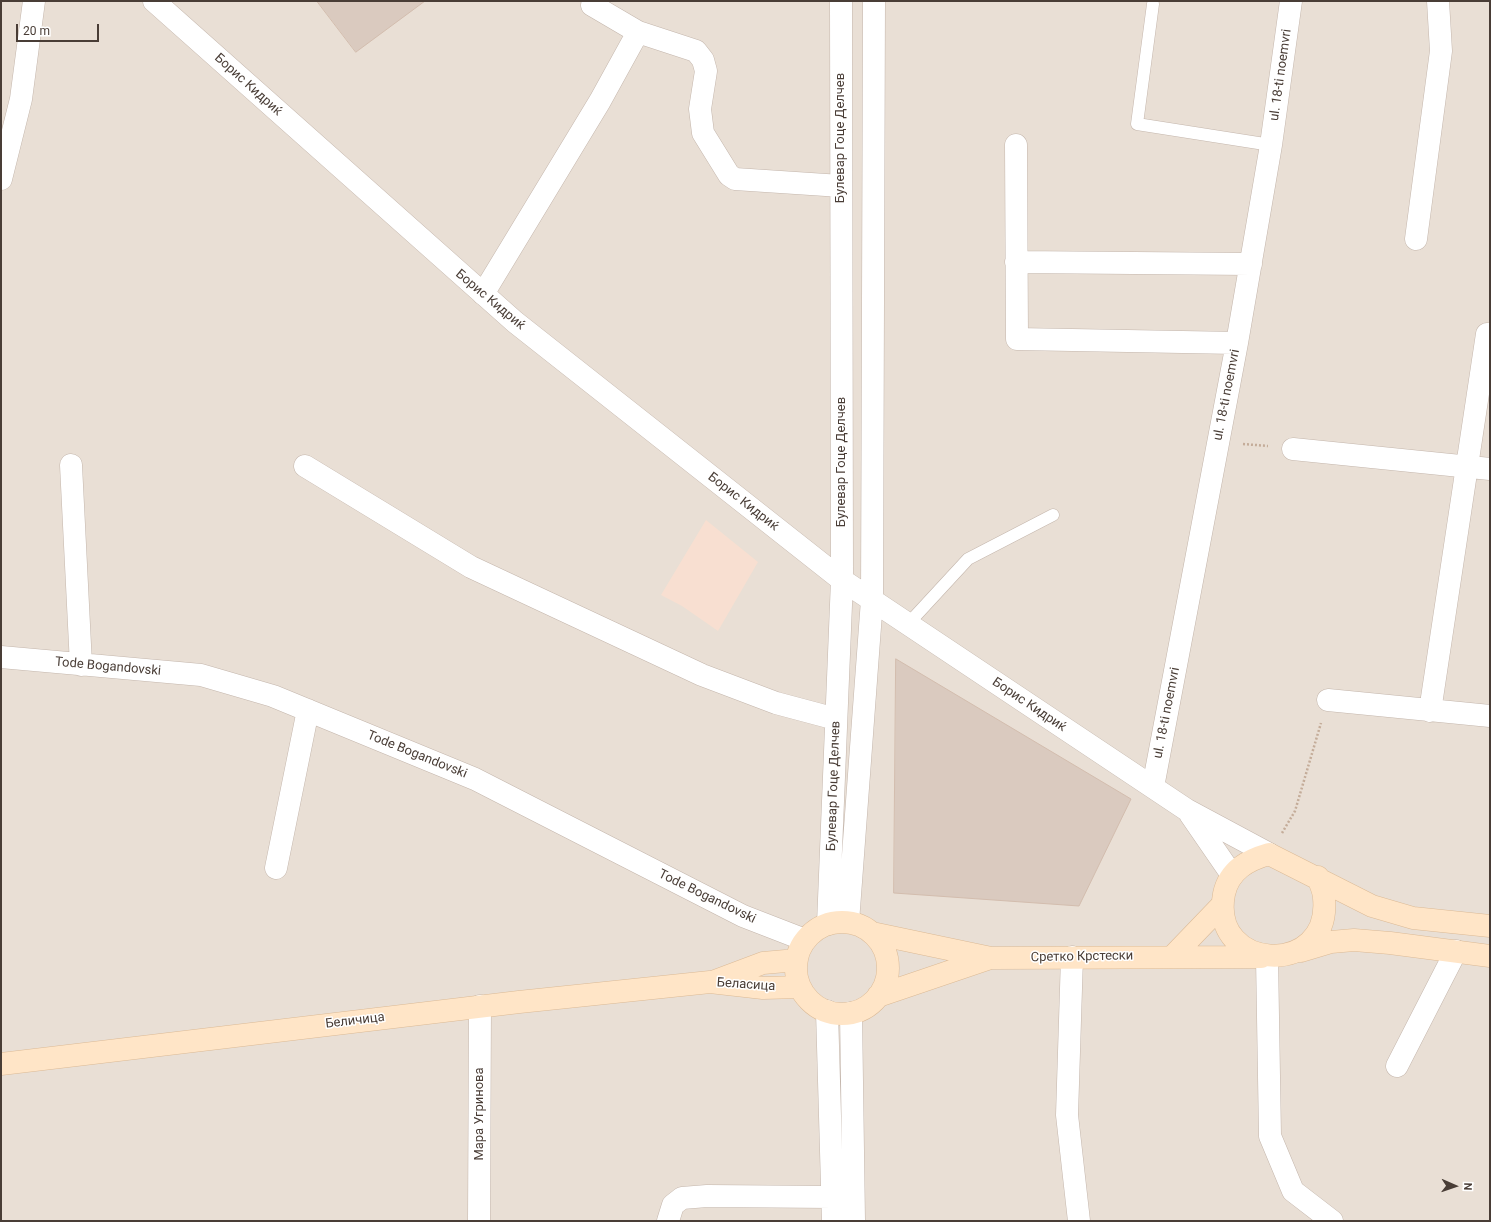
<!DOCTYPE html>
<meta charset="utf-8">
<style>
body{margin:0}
#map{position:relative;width:1491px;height:1222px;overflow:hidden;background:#f5eee7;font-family:Roboto,sans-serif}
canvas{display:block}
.frame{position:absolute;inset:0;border:2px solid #493d36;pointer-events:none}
.north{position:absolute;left:1435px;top:1166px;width:40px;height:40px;-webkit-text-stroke:3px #fff;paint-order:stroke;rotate:92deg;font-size:11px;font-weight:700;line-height:16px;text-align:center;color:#493d36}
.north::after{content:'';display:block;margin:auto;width:14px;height:18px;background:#493d36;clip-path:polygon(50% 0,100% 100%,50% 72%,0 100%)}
.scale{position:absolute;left:16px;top:24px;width:83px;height:18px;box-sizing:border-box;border:2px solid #493d36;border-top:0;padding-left:5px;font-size:12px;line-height:14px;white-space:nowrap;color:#493d36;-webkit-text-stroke:3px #fff;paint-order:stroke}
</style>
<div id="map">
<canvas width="1491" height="1222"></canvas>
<div class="frame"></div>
<div class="north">N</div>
<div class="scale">20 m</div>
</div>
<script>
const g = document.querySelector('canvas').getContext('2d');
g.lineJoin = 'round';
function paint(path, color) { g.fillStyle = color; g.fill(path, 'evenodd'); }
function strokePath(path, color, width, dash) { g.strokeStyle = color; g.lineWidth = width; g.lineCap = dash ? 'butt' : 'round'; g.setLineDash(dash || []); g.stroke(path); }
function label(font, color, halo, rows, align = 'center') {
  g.font = font + ' Roboto,sans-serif'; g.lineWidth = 3; g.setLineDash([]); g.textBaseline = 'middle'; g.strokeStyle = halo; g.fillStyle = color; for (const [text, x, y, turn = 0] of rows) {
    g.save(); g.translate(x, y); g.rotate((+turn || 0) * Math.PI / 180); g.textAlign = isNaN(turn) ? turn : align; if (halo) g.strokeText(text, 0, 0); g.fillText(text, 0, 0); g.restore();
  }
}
paint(new Path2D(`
 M1,1H1490V1221H1Z`), '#e9dfd5');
paint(new Path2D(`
 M706,520L758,562L718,631L682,606L661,595Z`), '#f8dfd1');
const building = new Path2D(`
 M317,1H425L356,52Z
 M896,659L1131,799L1079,906L894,893Z`);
paint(building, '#dacabf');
strokePath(building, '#d3bdae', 1);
const service = new Path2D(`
 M1153,4L1137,124L1271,145
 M908,624L968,559L1053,515`);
const minor = new Path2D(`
 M154,1L515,322L842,580L1187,810L1269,854
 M592,5L638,32L696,51L703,60L706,71L700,109L703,133L729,175L735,179L841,186
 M1016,145L1017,339L1237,343
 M1,179L21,99L34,1
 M1416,239L1441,51L1438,1
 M1016,262L1251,264
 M483,294L600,101L638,32
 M1293,449L1490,469
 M71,465L81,665
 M305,466L471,567L702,675L776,703L836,719
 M1,657L201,675L273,696L475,779L743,916L805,940
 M1328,700L1490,716
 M1430,711L1487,334
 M1153,787L1237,343L1271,145L1291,1
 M1190,814L1232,875
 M276,868L308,710
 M848,922L872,600L874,1
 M828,924L842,580L841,1
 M1072,957L1067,1115L1079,1221
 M1267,957L1270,1136L1293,1191L1332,1221
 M827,1011L833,1221
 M851,1013L854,1221
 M1397,1066L1456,951
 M479,1221L480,1006
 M668,1221L673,1205L682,1198L707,1196L833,1197`);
const secondary = new Path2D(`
 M1318,877C1320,884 1324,891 1324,898C1332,978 1209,973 1224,894C1229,870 1248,860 1269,854L1372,906L1413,918L1490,926
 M796 968a46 46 0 1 1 92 0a46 46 0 1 1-92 0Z
 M872,933L991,958L1261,957
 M1301,951L1331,942L1354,940L1390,943L1490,956
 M1172,957L1222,905
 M715,981L763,963L797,960
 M878,996L990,958
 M1,1064L519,1002L710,982L763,988L800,987`);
strokePath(service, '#c4b6ac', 13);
strokePath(minor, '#c4b6ac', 23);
strokePath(secondary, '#dbba96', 23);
strokePath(new Path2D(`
 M1243,444L1268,446
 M1282,833L1295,811L1321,723`), '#c4ac99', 2.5, [2, 2]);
strokePath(service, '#fff', 12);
strokePath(minor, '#fff', 22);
strokePath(secondary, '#ffe5c7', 22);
label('13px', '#493d36', '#fff', [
 ["ul. 18-ti noemvri",1281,75,-82],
 ["Борис Кидриќ",248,85,42],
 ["Булевар Гоце Делчев",841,138,-90],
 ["Борис Кидриќ",490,300,40],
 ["ul. 18-ti noemvri",1227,395,-79],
 ["Булевар Гоце Делчев",842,462,-90],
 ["Борис Кидриќ",743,502,38],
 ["Tode Bogandovski",108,667,5],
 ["Борис Кидриќ",1029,705,34],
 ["ul. 18-ti noemvri",1167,713,-79],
 ["Tode Bogandovski",417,755,22],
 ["Булевар Гоце Делчев",834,786,-88],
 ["Tode Bogandovski",707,897,26],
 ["Сретко Крстески",1082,957,-1],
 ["Беласица",746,985,4],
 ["Беличица",355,1021,-7],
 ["Мара Угринова",480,1114,-90]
]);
</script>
